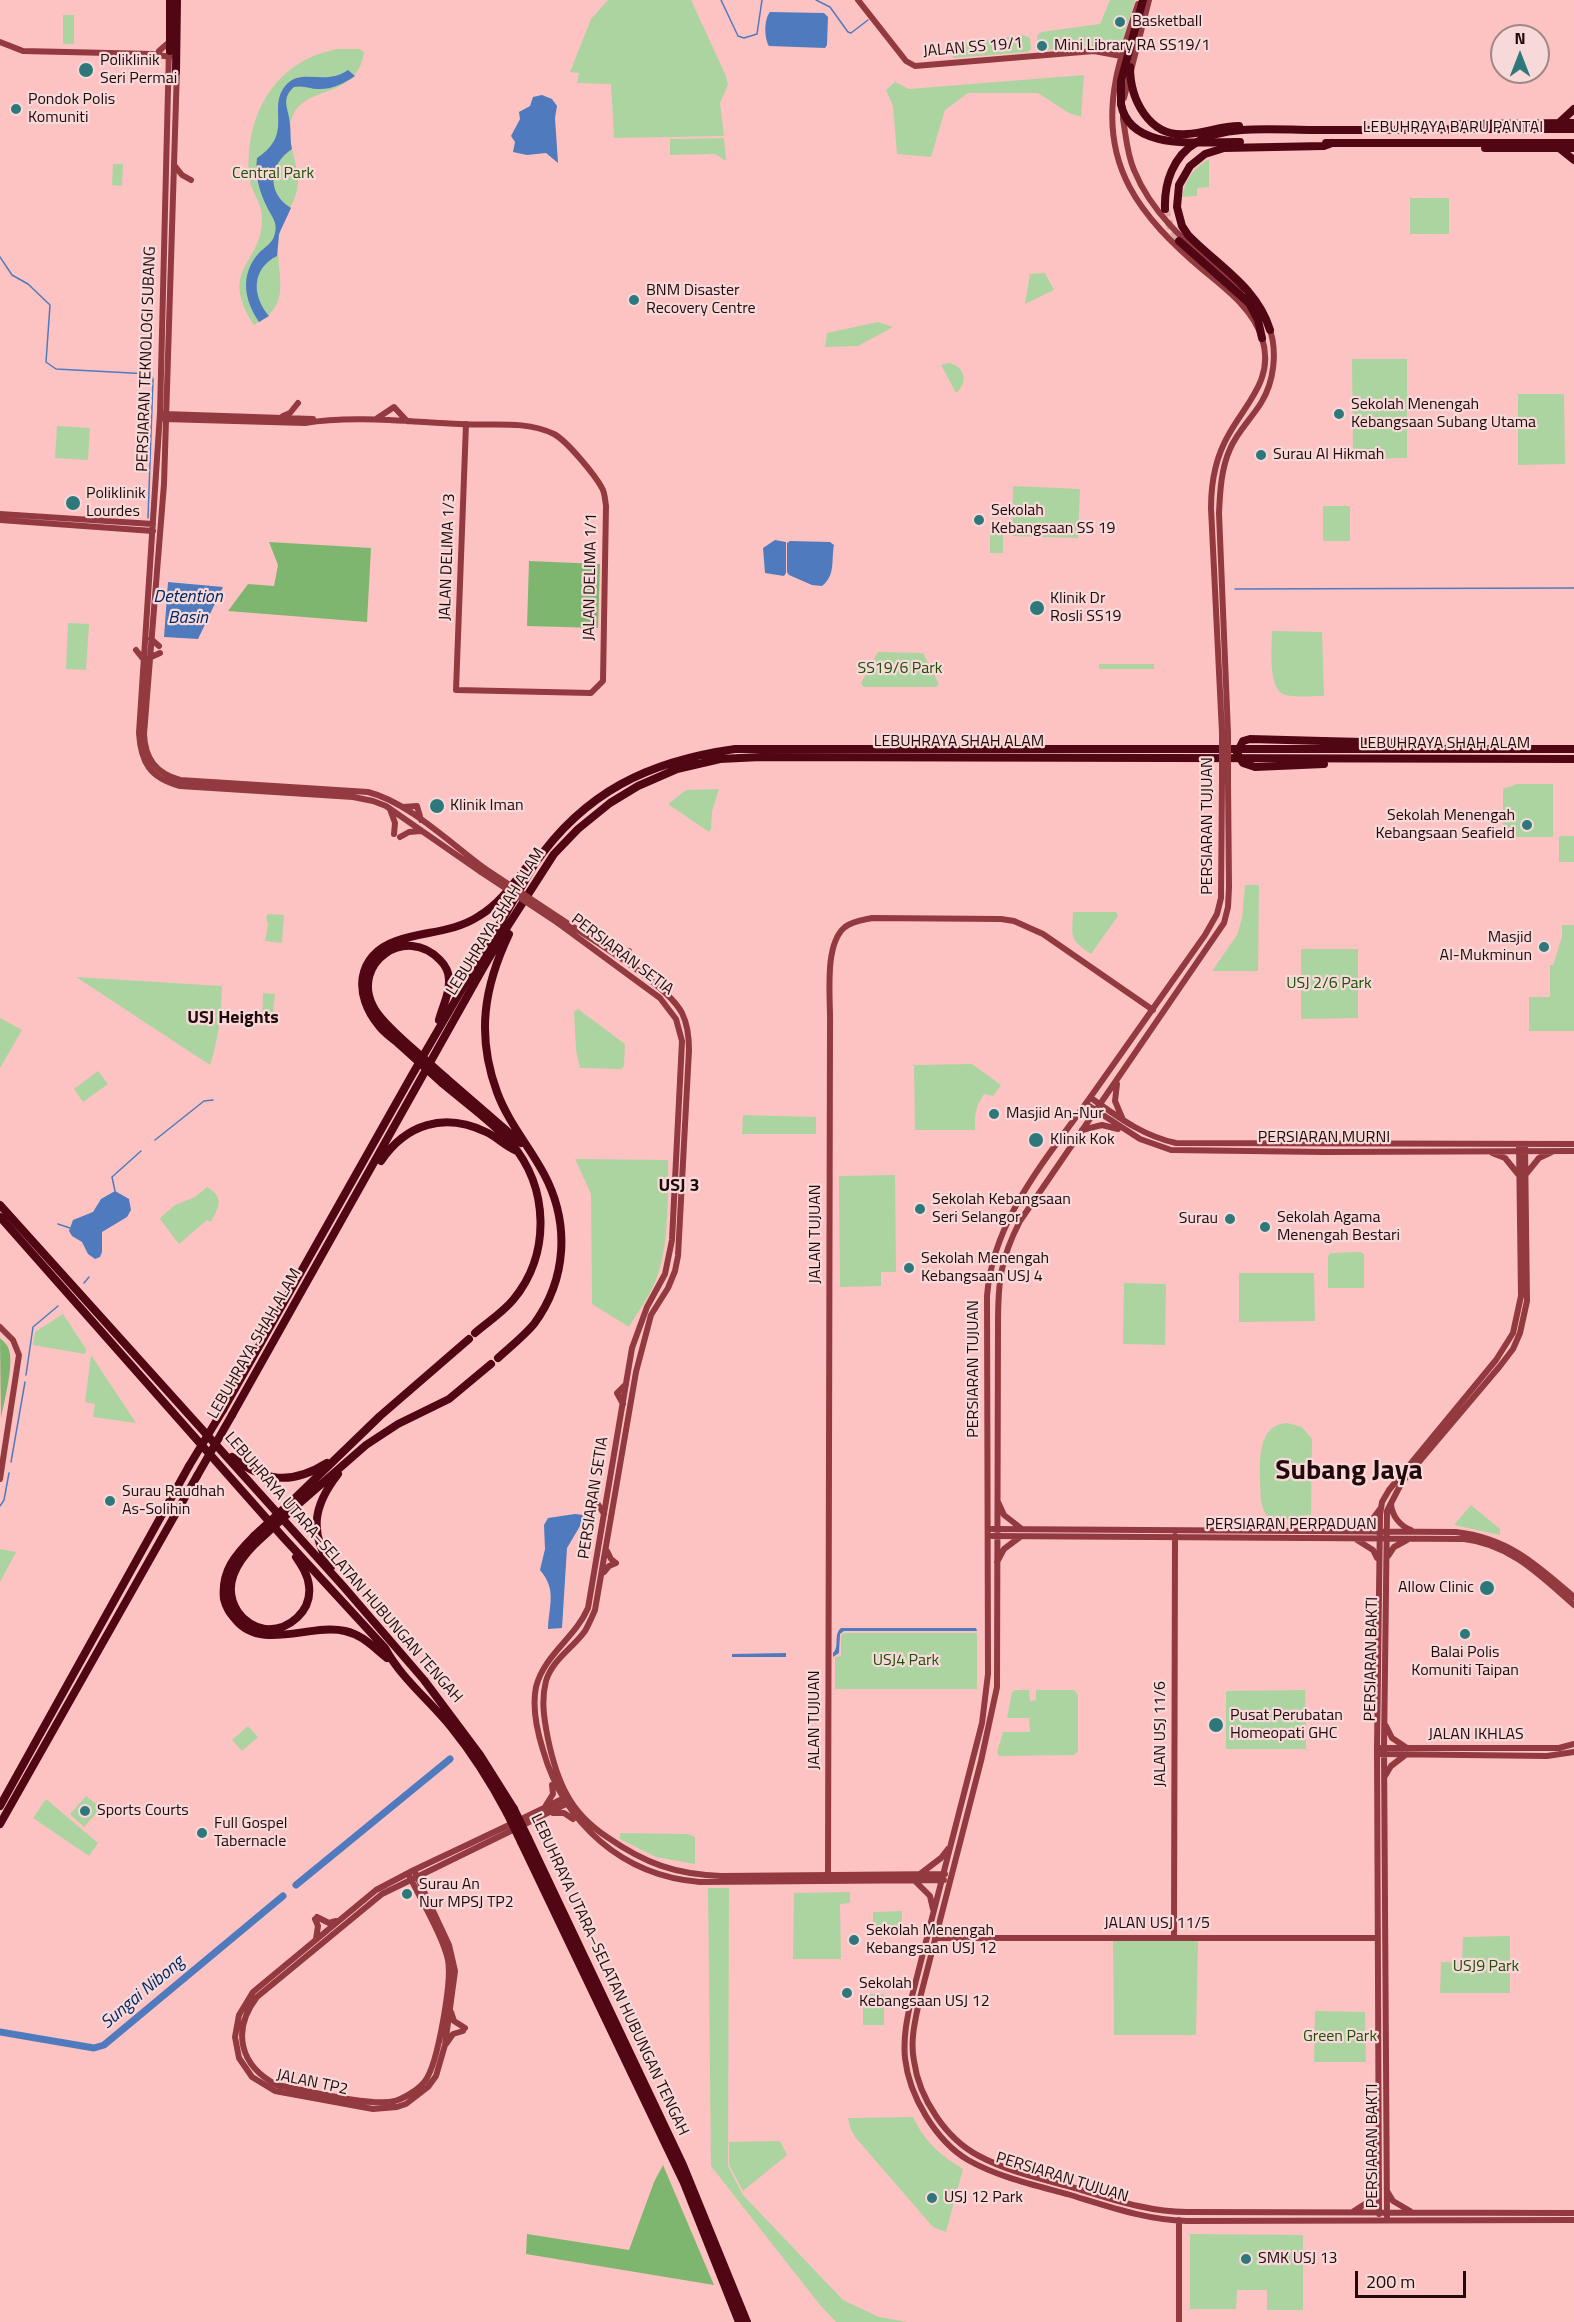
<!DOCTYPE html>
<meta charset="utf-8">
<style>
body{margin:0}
#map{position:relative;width:1574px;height:2322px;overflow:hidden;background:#fdc3c3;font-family:"Titillium Web",sans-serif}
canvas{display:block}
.north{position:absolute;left:1490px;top:24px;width:60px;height:60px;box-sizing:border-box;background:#f6d9d8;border:2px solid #a18686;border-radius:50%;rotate:0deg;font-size:16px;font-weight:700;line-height:24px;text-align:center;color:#220a0b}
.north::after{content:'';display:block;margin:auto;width:21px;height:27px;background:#2e787b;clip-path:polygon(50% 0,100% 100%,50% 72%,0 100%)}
.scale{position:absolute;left:1355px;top:2271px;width:111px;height:27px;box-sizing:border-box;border:3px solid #220a0b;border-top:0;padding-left:8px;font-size:18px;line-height:21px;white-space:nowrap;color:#220a0b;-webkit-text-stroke:4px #f6d9d8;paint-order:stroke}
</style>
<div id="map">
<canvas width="1574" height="2322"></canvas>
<div class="north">N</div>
<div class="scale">200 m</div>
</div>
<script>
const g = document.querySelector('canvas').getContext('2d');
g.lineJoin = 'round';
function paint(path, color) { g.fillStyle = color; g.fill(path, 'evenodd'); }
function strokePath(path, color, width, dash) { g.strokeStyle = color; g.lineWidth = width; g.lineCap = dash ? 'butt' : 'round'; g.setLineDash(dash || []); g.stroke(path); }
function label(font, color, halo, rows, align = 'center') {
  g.font = font + ' "Titillium Web",sans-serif'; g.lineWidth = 4.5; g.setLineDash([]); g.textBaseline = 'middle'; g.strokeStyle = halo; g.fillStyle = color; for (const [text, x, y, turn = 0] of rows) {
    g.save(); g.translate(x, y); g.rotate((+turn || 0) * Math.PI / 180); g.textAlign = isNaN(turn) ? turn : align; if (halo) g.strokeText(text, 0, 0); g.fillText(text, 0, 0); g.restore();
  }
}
paint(new Path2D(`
 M608,0H691L726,76L728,85L720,103L724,136L614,138L611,84L577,83L579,73L570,72L591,19Z
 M1110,0H1135L1120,50L1088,46L1038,51L1037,36L1041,32L1100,24Z
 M63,15H74V44H63Z
 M1023,35L1030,38L1031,49L1028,52L953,58L951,45Z
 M337,49H360L364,52C357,105 295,80 290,127C288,146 298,163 298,181C298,200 284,215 280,232C271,268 299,303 254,325C217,268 263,264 262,218C262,202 250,191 249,175C245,114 275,61 337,49Z
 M1084,75L1081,117L1069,113L1038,93H968L945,110L931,157L897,154L893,106L886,90L895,82L909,89Z
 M724,138L726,161L715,154L670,155V139Z
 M1209,159V187L1197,188V196L1182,197C1186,178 1193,169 1209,159Z
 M113,164H123L122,186L112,185Z
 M1410,198H1449V234H1410Z
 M1045,273L1054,290L1025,304L1030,274Z
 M878,322L893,327L858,346L825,347L827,333Z
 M1352,359H1407V458L1353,459Z
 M949,363C965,366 969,383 956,393L941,365Z
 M1518,394H1564L1565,464L1518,465Z
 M57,426L90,428L88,460L55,458Z
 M1013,486L1080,489L1078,538L1012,536Z
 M1323,506H1350V541H1323Z
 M990,529H1003V553H990Z
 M68,623L89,624L86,670L66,669Z
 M1272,631L1322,632L1324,696C1312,696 1298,698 1286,695C1267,692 1272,646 1272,631Z
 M878,652L923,653L939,684L936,687H863L861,683Z
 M1099,664H1154V669H1099Z
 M1517,784H1553V837H1503V789Z
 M719,789L712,812L711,829L709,832L668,804L686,790Z
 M1559,836H1574V862H1559Z
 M1245,885H1259L1258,971H1212L1237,935L1242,918Z
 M1073,912H1116L1118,916L1091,954C1069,939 1072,938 1073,912Z
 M268,914L284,915L282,943L265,941L268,925L266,917Z
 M1562,925H1574V1031H1529V997H1550V965H1553L1562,937Z
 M1301,949H1358V1018L1301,1019Z
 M76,977L222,986C221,1014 219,1038 210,1065Z
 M263,993L275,994L272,1023H262Z
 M578,1009L625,1044L624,1066L621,1069L580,1068L576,1050L574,1012Z
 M0,1018L22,1030L0,1068Z
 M972,1064L1001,1085L993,1096L984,1094C975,1109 975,1113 975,1130H915L914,1065Z
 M98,1071L108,1084L83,1102L74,1089Z
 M743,1115L816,1117V1134H742Z
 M575,1159L668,1160C668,1193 669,1243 658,1274C652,1293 639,1310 629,1327L592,1304L591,1194Z
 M895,1175L896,1272H881V1286L840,1287L839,1176Z
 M207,1187C225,1198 219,1206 211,1222L207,1220L179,1244L160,1219L161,1217L175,1205L195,1197Z
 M1360,1252L1364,1254V1288H1328V1256L1331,1253Z
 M1239,1273H1314L1315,1321L1239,1322Z
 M1124,1283L1166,1284L1165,1345L1123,1344Z
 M63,1314L86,1349L85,1354L33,1345L35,1332Z
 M91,1355L136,1423L93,1417L95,1404L85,1402Z
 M1287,1423L1302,1427L1312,1439L1311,1515C1293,1515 1266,1535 1261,1500C1261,1476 1252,1425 1287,1423Z
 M1471,1505L1500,1529V1535L1454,1525Z
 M0,1549L16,1552L0,1582Z
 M843,1633H977V1689H835V1657L841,1656V1636Z
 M1015,1690H1029L1030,1701L1036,1700V1690H1074L1078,1695V1751L1074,1755L999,1756L997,1752L1003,1732H1030L1029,1718H1007L1012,1692Z
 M1305,1690L1306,1749H1226V1691Z
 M248,1726L258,1737L242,1751L232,1740Z
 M86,1796L101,1808L84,1827L70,1814Z
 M46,1799L98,1843L89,1856L33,1818Z
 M620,1833L688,1834L695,1837V1864L656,1857L620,1839Z
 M708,1888H729L728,2166L743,2195L843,2300L879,2317L908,2322H836L820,2305L711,2166Z
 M850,1892V1903L840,1904L841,1959H793L794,1893Z
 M902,1911V1929L873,1930V1912Z
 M1510,1936V1993H1440L1441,1962L1462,1963L1463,1937Z
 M1198,1940L1196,2035H1114L1113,1941Z
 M863,1994H884V2025H863Z
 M1315,2011L1365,2012L1366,2062H1314Z
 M913,2117C924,2141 941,2156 963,2169L946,2232L933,2227L855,2137L851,2130L848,2118Z
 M780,2141L787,2155L743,2191L729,2165V2142Z
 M1190,2234L1303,2235V2310H1267V2290H1237L1236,2309H1190Z`), '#acd4a0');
paint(new Path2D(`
 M269,542L371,548L367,622L228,611L248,584L274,586L278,565Z
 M529,561L600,564L598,628L527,626Z
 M0,1338C4,1342 8,1345 9,1350C14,1366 4,1401 1,1419Z
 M663,2165L714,2285L526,2254L527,2234L629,2250L654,2182Z`), '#7fb66f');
paint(new Path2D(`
 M770,12L824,13L828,17L827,45L825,48L769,46C764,38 764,19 770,12Z
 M348,70L355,76C345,83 331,90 318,89C310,89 304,85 294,87C280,99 289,109 290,124C291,133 290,140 292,149C269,164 266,193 291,208L279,234L277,256C251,269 252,296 269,316L259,322C244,300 240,275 258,254C265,246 273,244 275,233C278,222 271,216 267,207C259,191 255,175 257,158C296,133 265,107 287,84C303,68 325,86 348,70Z
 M542,95L552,99L557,106L555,118L558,163L546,153L527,155L513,152L515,142L511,136L520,119L519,112L530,106L533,97Z
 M775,540L786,542V573L784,576L765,573L763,548Z
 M790,541L830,542L834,545C831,560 836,575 822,586L812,585L789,575L787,572V543Z
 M168,582L223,587L198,639L164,637Z
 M115,1191L129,1199L131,1210L127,1217L102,1232V1252L100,1257L95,1259L88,1254L82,1242L72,1236L69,1231L73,1220L93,1212L101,1199Z
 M575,1514L584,1515L580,1526L567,1548L562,1628L548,1629C549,1604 557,1590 540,1570L545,1549L544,1525L548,1518Z
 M841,1628H976L977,1631H844L840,1634L839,1653L833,1657V1653C840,1647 833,1635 841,1628Z
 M786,1653V1657H732V1654Z`), '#4f7bbe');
strokePath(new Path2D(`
 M721,0L738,36L744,38L757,34L762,0
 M816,0L830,7L848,32L851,33L868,20
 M0,257L12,275L28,284L50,305L46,362L56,369L150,374L153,379L148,518
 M1235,589L1574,588
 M155,1140L204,1101L213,1100
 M115,1191L112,1177L141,1151
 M58,1224L70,1228
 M84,1283L89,1277
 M26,1375L33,1327L58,1306
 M11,1462L25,1382
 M0,1506L4,1500L9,1473`), '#4f7bbe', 1.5);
strokePath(new Path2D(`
 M296,1885L450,1759
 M0,2032L94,2048L104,2045L283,1896`), '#4f7bbe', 7);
strokePath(new Path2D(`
 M1165,209L1170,226L1179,241`), '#dca7a7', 8, [8, 4]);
strokePath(new Path2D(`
 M858,0L906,61L915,66L1094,51L1121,56
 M1138,4C1130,29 1121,53 1116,79C1099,166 1140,216 1203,270C1226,289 1253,309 1262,338C1275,379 1246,403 1229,434C1216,456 1211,483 1211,508L1222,733
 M0,42L23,51L153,54L170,57
 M169,49L160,413L139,733C141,763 150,778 180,786L353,797L373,801L386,806L481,872
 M159,51L167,44
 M177,69L164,484L144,734C145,759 156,773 180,780L368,792C408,802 450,843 484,868
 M1124,98L1149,0
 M1123,111V119C1126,136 1127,154 1134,170C1155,222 1201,254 1242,290
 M174,165L182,175L191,180
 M164,414L313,419
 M283,416L290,413L298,403
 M164,419L305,423C353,415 411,422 460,424C491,426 525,420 554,434C567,441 595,475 602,488C605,493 605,500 606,506L603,681L591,693L456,690L466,424
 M376,419L394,407L407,421
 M0,514L153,524
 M0,520L153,531
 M151,639L159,646
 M136,650L144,660
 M149,658L160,653
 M1228,733L1219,513C1220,492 1221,469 1230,449C1237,432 1251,419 1261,403C1274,382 1278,351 1269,327
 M1222,779L1221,898L1217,914L1205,935C1168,988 1131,1040 1094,1092C1050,1155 993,1217 987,1296L988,1674L982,1723L911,2000C907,2019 903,2038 905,2058C909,2096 936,2141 968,2160C998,2177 1034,2185 1067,2194C1107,2206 1145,2220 1187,2221L1574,2220
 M1228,781L1229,887L1228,907L1224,923L1020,1221C1000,1260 998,1282 998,1325L997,1687L981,1761L919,2002C915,2021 910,2041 914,2061C919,2098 946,2139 979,2156C1009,2172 1043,2179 1075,2188C1112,2199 1148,2212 1187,2212L1574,2213
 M403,807L417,806L421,820
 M390,809L395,823L394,834
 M400,837L409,832L421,831
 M561,919C591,939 666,983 682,1013C688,1025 689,1037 689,1050L678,1256L675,1271L668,1288L651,1315L636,1372L595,1610C592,1617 589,1624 585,1631C573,1648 552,1660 546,1681C541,1700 544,1719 548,1739C552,1758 557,1777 567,1795C576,1812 592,1827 607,1837C646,1864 675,1874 721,1876L945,1874
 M558,923L660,998L676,1019L682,1041L672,1240L665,1274L647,1307L632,1348L588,1608C575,1638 544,1655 536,1687C532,1707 537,1731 543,1750C564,1824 623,1876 700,1882L944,1880
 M629,951L628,959L633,966
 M1117,1084L1115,1101L1123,1120
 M1091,1098C1118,1117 1143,1136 1176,1143L1574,1144
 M1086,1104L1140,1139L1171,1150L1324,1152L1574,1151
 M1082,1130L1102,1125L1118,1129
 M1492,1153L1505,1158L1518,1174
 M1526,1174L1539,1158L1552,1152
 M0,1327L13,1340L19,1355L0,1479
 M623,1404L617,1393L626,1384
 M594,1498L604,1514
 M998,1502L1004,1515L1022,1529
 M1391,1504C1392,1516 1400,1526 1411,1530
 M992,1529L1456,1532C1508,1538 1536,1564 1574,1597
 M1356,1529L1371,1521L1380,1509
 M992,1536L1464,1539C1510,1544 1541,1576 1574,1605
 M1357,1540L1373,1550L1377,1558
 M1388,1556L1394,1547L1407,1540
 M997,1562L1004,1549L1020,1537
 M604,1572L609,1566L616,1563L611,1559L607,1551
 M1386,1726L1392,1738L1407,1748
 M1380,1748H1559L1574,1744
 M1381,1754L1547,1756L1574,1752
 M1385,1776L1391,1766L1404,1756
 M546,1805L553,1794L552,1785
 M553,1813H564L573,1819
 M414,1870L449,1945L455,1971L445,2045L436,2076L428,2087L406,2104L397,2107L373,2109L275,2091L252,2077L239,2058L235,2037L239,2015L253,1992L376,1890L414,1870C464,1846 515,1823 564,1798
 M408,1873C419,1897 443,1936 448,1960C452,1981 438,2064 425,2081C419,2089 405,2098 395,2101C371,2107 304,2090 277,2085C240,2066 231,2031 257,1997L382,1894L568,1803
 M920,1874L941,1858L948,1849
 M828,1878L830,1027C831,1000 823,945 845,927C853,921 863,920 872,918L1001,919L1014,921L1043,934L1153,1010
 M915,1881L930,1896L933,1909
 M317,1917L329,1923L336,1921
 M315,1919L318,1926L316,1939
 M935,1938H1378
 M1174,1938L1175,1536
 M451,2012L454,2021L465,2028
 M446,2044L453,2034L463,2031
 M1387,2191L1393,2201L1410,2211
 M1354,2211L1368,2202L1379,2189
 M1379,2214L1377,1748L1380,1515L1382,1502L1389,1490L1496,1360L1513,1333L1521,1296L1519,1144
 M1387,2216L1384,1748L1387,1511L1402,1482L1500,1366L1513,1349L1520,1333L1527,1301L1525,1144
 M1179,2220V2322`), '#923a40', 6);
strokePath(new Path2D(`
 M170,51V0
 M1130,67C1130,99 1149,138 1187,134C1205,133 1221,126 1239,126
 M176,72L177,0
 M1121,104V81L1143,0
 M1559,123L1574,109
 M1461,124L1574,123
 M1326,143H1494
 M1485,148H1574
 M1559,148L1574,160
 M1165,209C1164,183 1173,156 1197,142C1227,124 1279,130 1313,130C1365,130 1417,130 1469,129
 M1179,241L1249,303L1258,320L1262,338
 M1270,330C1257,287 1218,266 1188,235L1182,226L1177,207L1179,185L1190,166L1205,154L1224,148L1324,146L1332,143
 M1323,741L1403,743
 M403,1040C393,1030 379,1019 373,1006C351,963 406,924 440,960C445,965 449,972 449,980C450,994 442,1007 439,1020
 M399,1044C392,1038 384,1033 379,1026C353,995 356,955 396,941C424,931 453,933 479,916C501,903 516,880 532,860
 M446,1078L521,1143
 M442,1083C463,1101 494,1123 511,1143C549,1187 551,1255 513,1300C503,1312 488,1322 475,1333
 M381,1161C406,1124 444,1112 486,1132C497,1137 505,1146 517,1151
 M0,1205L343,1586L424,1680L480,1755L514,1809
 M0,1217L282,1536L385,1648C401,1678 429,1700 451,1727C472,1753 491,1783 507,1813
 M498,1358C510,1347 524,1336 534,1324C567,1279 570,1223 544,1174C529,1146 508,1122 497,1092C476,1035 484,987 509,934
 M223,1410L412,1075L534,865C584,792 649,761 735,749H1574
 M232,1415L482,970L509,924L554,854L578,829L610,803L638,786L677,769L720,759L761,757L1574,759
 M232,1457C264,1482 292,1485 327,1463
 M290,1503L380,1416L469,1339
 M294,1508L366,1445L398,1424L449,1399L491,1364
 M254,1536C235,1555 221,1571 224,1599C226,1608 230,1613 235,1619C261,1652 310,1623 345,1631C363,1635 373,1647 387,1658
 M256,1543C237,1562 221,1586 238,1612C244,1621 255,1628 265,1629C289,1631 312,1611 309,1586C308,1575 302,1566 296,1557
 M331,1567C309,1532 313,1506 338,1474
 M0,1806L189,1466
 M0,1824L197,1476
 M528,1838L683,2165L747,2322
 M521,1842L684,2183L739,2322`), '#510614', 8);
strokePath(new Path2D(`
 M1222,733V779
 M1228,733V781
 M484,868L561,919
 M481,872L558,923`), '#923a40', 6);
strokePath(new Path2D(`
 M1121,104C1130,153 1203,141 1240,142
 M1469,129H1574
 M1494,143H1574
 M1323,741L1250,739L1243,741L1237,753L1243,763L1255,767L1324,764
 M403,1040L446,1078
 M399,1044L442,1083
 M189,1466L223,1410
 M197,1476L232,1415
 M254,1536L290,1503
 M256,1543L294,1508
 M514,1809L528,1838
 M507,1813L521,1842`), '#510614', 8);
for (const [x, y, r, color] of [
 [1120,22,6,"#2e787b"],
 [1042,46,6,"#2e787b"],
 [86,70,8,"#2e787b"],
 [16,109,6,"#2e787b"],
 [634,300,6,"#2e787b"],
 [1339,414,6,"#2e787b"],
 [1261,455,6,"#2e787b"],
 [73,503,8,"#2e787b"],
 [979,520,6,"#2e787b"],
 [1037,608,8,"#2e787b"],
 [437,806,8,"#2e787b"],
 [1527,825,6,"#2e787b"],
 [1544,947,6,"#2e787b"],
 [994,1114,6,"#2e787b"],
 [1036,1140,8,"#2e787b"],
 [920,1209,6,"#2e787b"],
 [1230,1219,6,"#2e787b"],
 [1265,1227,6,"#2e787b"],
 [909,1268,6,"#2e787b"],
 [110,1501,6,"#2e787b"],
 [1487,1588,8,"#2e787b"],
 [1465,1634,6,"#2e787b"],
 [1216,1725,8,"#2e787b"],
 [85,1811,6,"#2e787b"],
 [202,1833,6,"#2e787b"],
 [407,1894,6,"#2e787b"],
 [854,1940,6,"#2e787b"],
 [847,1993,6,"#2e787b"],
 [932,2198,6,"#2e787b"],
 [1246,2259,6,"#2e787b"]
]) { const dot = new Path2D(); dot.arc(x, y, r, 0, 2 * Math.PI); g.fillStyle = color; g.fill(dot); strokePath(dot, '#f6d9d8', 2); }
label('16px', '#220a0b', '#f6d9d8', [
 ["Basketball",1132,22],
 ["Mini Library RA SS19/1",1054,46],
 ["Poliklinik",100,61],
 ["Seri Permai",100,79],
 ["Pondok Polis",28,100],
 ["Komuniti",28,118],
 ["BNM Disaster",646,291],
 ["Recovery Centre",646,309],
 ["Sekolah Menengah",1351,405],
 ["Kebangsaan Subang Utama",1351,423],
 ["Surau Al Hikmah",1273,455],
 ["Poliklinik",86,494],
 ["Lourdes",86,512],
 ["Sekolah",991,511],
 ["Kebangsaan SS 19",991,529],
 ["Klinik Dr",1050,599],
 ["Rosli SS19",1050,617],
 ["Klinik Iman",450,806],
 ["Sekolah Menengah",1515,816,"right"],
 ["Kebangsaan Seafield",1515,834,"right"],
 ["Masjid",1532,938,"right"],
 ["Al-Mukminun",1532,956,"right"],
 ["Masjid An-Nur",1006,1114],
 ["Klinik Kok",1050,1140],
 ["Sekolah Kebangsaan",932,1200],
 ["Seri Selangor",932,1218],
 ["Sekolah Agama",1277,1218],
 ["Menengah Bestari",1277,1236],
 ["Surau",1218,1219,"right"],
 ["Sekolah Menengah",921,1259],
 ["Kebangsaan USJ 4",921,1277],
 ["Surau Raudhah",122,1492],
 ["As-Solihin",122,1510],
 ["Allow Clinic",1474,1588,"right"],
 ["Balai Polis",1465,1653,"center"],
 ["Komuniti Taipan",1465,1671,"center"],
 ["Pusat Perubatan",1230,1716],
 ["Homeopati GHC",1230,1734],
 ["Sports Courts",97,1811],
 ["Full Gospel",214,1824],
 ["Tabernacle",214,1842],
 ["Surau An",419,1885],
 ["Nur MPSJ TP2",419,1903],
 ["Sekolah Menengah",866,1931],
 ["Kebangsaan USJ 12",866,1949],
 ["Sekolah",859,1984],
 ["Kebangsaan USJ 12",859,2002],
 ["USJ 12 Park",944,2198],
 ["SMK USJ 13",1258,2259]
], 'left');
label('16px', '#220a0b', '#f6d9d8', [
 ["JALAN SS 19/1",973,48,-5],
 ["LEBUHRAYA BARU PANTAI",1453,128],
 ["PERSIARAN TEKNOLOGI SUBANG",147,359,-88],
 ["JALAN DELIMA 1/3",448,557,-88],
 ["JALAN DELIMA 1/1",591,577,-89],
 ["LEBUHRAYA SHAH ALAM",959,742],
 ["LEBUHRAYA SHAH ALAM",1445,744],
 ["PERSIARAN TUJUAN",1208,826,-90],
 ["LEBUHRAYA SHAH ALAM",496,922,-58],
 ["PERSIARAN SETIA",622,955,37],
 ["PERSIARAN MURNI",1324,1138],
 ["JALAN TUJUAN",816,1234,-90],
 ["LEBUHRAYA SHAH ALAM",255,1344,-60],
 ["PERSIARAN TUJUAN",974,1369,-90],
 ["PERSIARAN SETIA",594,1498,-81],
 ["PERSIARAN PERPADUAN",1291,1525],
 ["LEBUHRAYA UTARA–SELATAN HUBUNGAN TENGAH",343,1568,49],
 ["PERSIARAN BAKTI",1372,1659,-89],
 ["JALAN TUJUAN",815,1720,-90],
 ["JALAN USJ 11/6",1161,1734,-90],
 ["JALAN IKHLAS",1476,1735],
 ["JALAN USJ 11/5",1157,1924],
 ["LEBUHRAYA UTARA–SELATAN HUBUNGAN TENGAH",609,1975,65],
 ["JALAN TP2",312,2083,12],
 ["PERSIARAN BAKTI",1373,2146,-90],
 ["PERSIARAN TUJUAN",1062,2178,17]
]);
label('16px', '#1d5106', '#f6d9d8', [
 ["Central Park",273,174],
 ["SS19/6 Park",900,669],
 ["USJ 2/6 Park",1329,984],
 ["USJ4 Park",906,1661],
 ["USJ9 Park",1486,1967],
 ["Green Park",1340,2037]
]);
label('italic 18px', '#002966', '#f6d9d8', [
 ["Detention",188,598],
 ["Basin",188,619],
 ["Sungai Nibong",143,1993,-40]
]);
label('bold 18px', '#220a0b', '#f6d9d8', [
 ["USJ Heights",233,1019],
 ["USJ 3",679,1187]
]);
label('bold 28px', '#220a0b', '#f6d9d8', [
 ["Subang Jaya",1349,1472]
]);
</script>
